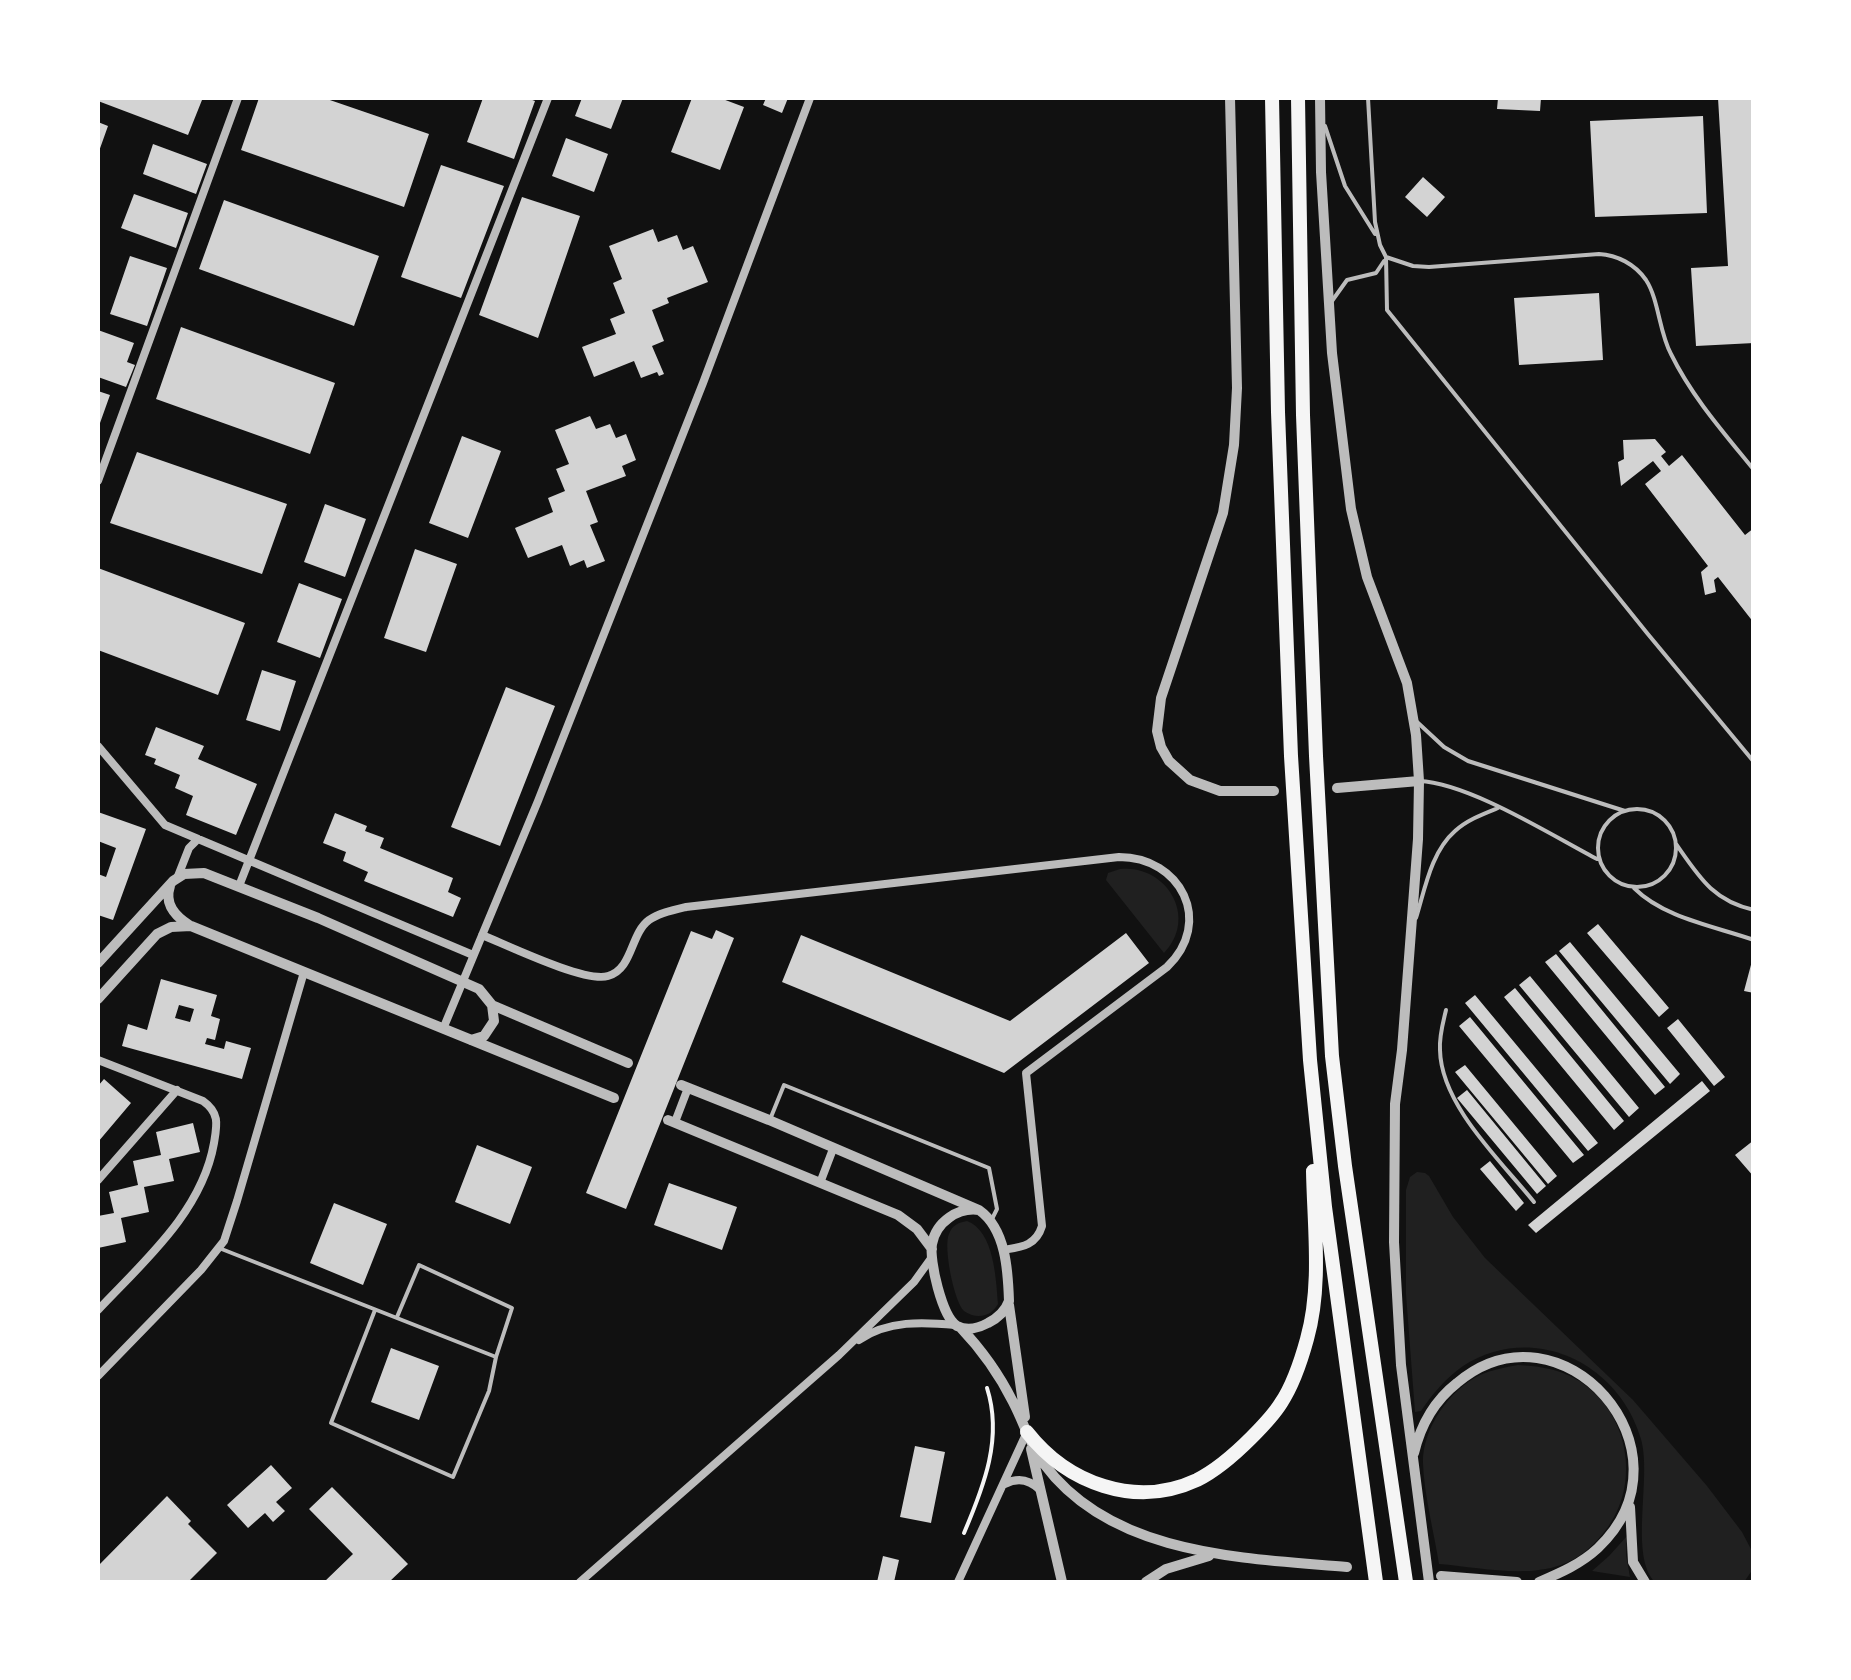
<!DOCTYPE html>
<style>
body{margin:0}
#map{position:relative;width:1851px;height:1680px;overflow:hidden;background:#111;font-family:Barlow,sans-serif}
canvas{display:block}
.frame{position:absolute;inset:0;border:100px solid #fff;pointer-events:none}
</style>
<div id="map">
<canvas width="1851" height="1680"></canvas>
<div class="frame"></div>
</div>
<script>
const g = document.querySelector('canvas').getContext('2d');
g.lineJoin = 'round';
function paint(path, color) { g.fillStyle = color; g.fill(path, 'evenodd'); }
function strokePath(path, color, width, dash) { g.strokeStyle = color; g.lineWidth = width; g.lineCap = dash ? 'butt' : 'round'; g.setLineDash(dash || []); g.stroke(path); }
paint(new Path2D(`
 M1120,869C1166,864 1199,917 1164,953L1106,880L1108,873Z
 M1417,1172L1425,1173L1429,1176L1453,1217L1485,1258L1633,1400L1707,1486L1742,1532L1753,1553L1751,1572L1744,1582H1655C1629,1556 1652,1478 1641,1439C1619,1363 1533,1321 1463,1366C1446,1378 1432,1394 1421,1411L1415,1412L1406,1294V1190L1410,1177Z
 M967,1221C994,1231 996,1278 998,1304C994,1311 988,1316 979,1316C974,1316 968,1314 964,1311C954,1302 943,1246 949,1234C952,1225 958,1223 967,1221Z
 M1518,1365C1536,1366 1553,1368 1570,1376C1626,1403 1643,1478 1608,1527C1595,1544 1581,1558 1561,1565C1523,1578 1478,1567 1439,1564C1434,1532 1424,1495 1423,1463C1422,1429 1450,1389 1480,1375C1492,1370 1505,1367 1518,1365Z
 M1627,1536L1626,1555L1630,1577L1592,1571L1609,1556Z`), '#202020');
paint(new Path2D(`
 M98,98H194L202,100L188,135L98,101Z
 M259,98H324L429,134L404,207L241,150Z
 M483,98H527L535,101L514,159L467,142Z
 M582,98H623L611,129L575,116Z
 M692,98H720L744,107L720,170L671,152Z
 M766,98H788L782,113L763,105Z
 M1498,98H1541L1540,111L1497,109Z
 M1718,98H1754V343L1696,346L1691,268L1728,266Z
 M1703,116L1707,213L1595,217L1590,121Z
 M98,122L108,126L98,154Z
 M566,138L608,154L594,192L552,176Z
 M153,144L207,164L196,194L143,174Z
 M441,165L504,186L461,298L401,277Z
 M1423,177L1445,197L1427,217L1405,197Z
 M134,194L188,213L176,248L121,228Z
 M522,197L580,216L538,338L479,315Z
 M224,200L379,256L354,326L199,269Z
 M653,229L658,242L677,235L683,250L693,246L708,282L667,298L669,303L652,310L664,341L652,346L664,374L659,376L657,372L641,378L634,361L594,377L582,347L616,334L610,319L625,313L613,283L622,279L609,246Z
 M130,256L167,268L147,326L110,314Z
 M1599,293L1603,360L1519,365L1514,298Z
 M181,327L335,383L310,454L156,399Z
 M98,330L134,343L127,362L135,365L126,387L98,377Z
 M98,391L110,395L100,423L98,422Z
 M590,416L596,429L610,424L616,438L626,434L636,460L622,466L626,476L586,491L598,522L590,525L605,561L587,568L584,560L570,566L562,545L528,558L515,528L553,512L548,498L565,491L556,469L569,464L555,430Z
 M462,436L501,451L468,538L429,523Z
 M1655,439L1666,452L1661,456L1669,466L1682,455L1745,535L1754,528V623L1718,577L1714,580L1716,592L1705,595L1701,572L1708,566L1645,484L1661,471L1653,461L1621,486L1618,462L1624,459L1623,440Z
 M137,452L287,504L262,574L110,523Z
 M325,504L366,519L345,577L304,562Z
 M415,549L457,564L426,652L384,638Z
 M98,568L245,623L218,695L98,650Z
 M299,583L342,599L320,658L277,642Z
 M262,670L296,681L280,731L246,720Z
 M506,687L555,706L500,846L451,827Z
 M156,727L204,746L198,759L257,784L236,835L186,815L193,796L175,788L180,775L154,764L156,759L145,755Z
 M98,812L146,829L113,920L98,915V874L106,877L116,848L98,841Z
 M335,813L367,826L365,831L384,838L380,848L453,878L448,892L461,898L453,917L364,881L368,872L343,861L346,852L323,843Z
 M1598,924L1669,1008L1659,1017L1587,933Z
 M716,930L734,938L626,1209L586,1193L691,931L712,939Z
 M1126,933L1149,963L1004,1073L782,982L801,935L1010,1021Z
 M1570,942L1680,1074L1670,1084L1559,951Z
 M1556,954L1665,1087L1655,1095L1545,962Z
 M1752,961H1754V993L1744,991Z
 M1530,976L1639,1108L1629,1117L1519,985Z
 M161,979L217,995L211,1016L220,1019L215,1040L207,1038L205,1044L224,1049L226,1041L251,1048L242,1079L122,1046L128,1024L147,1030ZM179,1005L194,1009L190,1022L175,1018Z
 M1515,988L1624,1121L1614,1130L1504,997Z
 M1475,995L1598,1143L1588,1151L1465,1003Z
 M1470,1017L1584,1155L1573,1163L1459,1026Z
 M1678,1019L1725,1077L1714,1086L1667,1028Z
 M1465,1065L1557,1176L1548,1184L1455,1072Z
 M104,1079L131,1103L98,1142V1086Z
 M1702,1081L1710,1091L1536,1233L1528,1225Z
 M1467,1090L1546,1186L1537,1194L1457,1098Z
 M193,1123L200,1152L169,1159L174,1181L144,1187L149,1212L121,1218L126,1242L98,1248V1216L114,1213L109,1192L138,1185L133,1161L161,1155L156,1132Z
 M1754,1140V1177L1735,1155Z
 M477,1145L532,1167L510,1224L455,1202Z
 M1490,1161L1524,1203L1516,1211L1480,1169Z
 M669,1183L737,1207L722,1250L654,1225Z
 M334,1203L387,1224L363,1285L310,1263Z
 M391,1348L439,1366L419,1420L371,1402Z
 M915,1446L945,1452L931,1523L900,1517Z
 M271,1465L292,1488L276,1502L285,1511L273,1522L265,1513L248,1528L227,1505Z
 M332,1487L408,1564L389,1582H324L353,1554L309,1509Z
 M167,1496L191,1521L188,1524L217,1553L188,1582H98V1566Z
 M883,1556L899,1560L894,1582H877Z`), '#d3d3d3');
strokePath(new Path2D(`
 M964,1533C984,1486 1003,1438 987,1388`), '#f5f5f5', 4);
strokePath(new Path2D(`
 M1368,98L1375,222L1380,245L1386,257L1387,310L1647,633L1754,762
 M1325,126L1345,186L1375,234
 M1386,257L1413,266L1429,267L1599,254C1617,255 1635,264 1646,280C1659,300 1659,332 1671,354C1692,397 1724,433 1754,470
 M1332,301L1347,280L1376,273L1384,261
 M1416,721L1444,747L1468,761L1625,811
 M1419,781C1469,783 1551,835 1597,859
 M1598 848a39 39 0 1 1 78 0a39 39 0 1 1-78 0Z
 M1676,844C1699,877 1713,901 1754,910
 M1634,888C1664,918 1714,926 1754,940
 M1416,918C1425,889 1431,852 1455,831C1467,820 1483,814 1498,808
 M1446,1010C1443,1023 1439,1036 1440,1050C1441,1105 1501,1161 1534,1202
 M771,1117L784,1085L989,1168L997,1209L991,1221
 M219,1248L496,1357L489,1391L453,1477L331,1423L375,1310
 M397,1317L419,1265L512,1308L496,1357`), '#bcbcbc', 4);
strokePath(new Path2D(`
 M98,481L238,98
 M98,746L165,825L473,955
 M178,876L189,848L198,839
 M239,886L548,98
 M482,935C507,945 585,983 608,976C633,969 630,934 649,920C659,913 673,910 686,907L1119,857C1181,857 1214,922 1167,967L1026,1073L1042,1226C1036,1246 1021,1247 1003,1250
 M443,1029L538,801L703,383L810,98
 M98,1060L203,1101C220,1113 217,1125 214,1143C202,1212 143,1262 98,1310
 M675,1122L688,1088
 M98,1180L177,1090
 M820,1183L833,1149
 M859,1340C888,1320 923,1322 956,1325
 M98,1376L201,1270L224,1241L237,1201L304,972
 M1005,1484C1018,1477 1030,1480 1040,1490
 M580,1582L839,1355L914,1282L932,1257
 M958,1582L1027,1432`), '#bcbcbc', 8);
strokePath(new Path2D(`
 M1230,98L1237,388L1234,445L1223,513L1161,698L1157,731L1161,747L1169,761L1190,780L1220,791H1274
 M1320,98L1321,172L1332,353L1351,509L1367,577L1407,683L1416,735L1419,781L1418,839L1402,1050L1395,1104L1394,1242L1401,1365L1429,1582
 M1337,788L1419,781
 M170,886C164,904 175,916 189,925
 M98,963L173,881L184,874L204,873L318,918L479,989L492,1005L494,1021L484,1036L471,1040
 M98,999L157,934L171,927L191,926L614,1098
 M492,1005L628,1063
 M681,1085L769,1120L979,1210C1006,1229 1008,1271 1009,1301C1005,1312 998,1318 988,1323C979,1328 967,1331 957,1326C942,1317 929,1260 932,1244C936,1222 958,1207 979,1210
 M668,1120L898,1215L917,1229L932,1249
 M1009,1305L1025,1417
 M960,1327C982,1350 999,1374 1013,1402C1024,1423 1030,1445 1044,1464C1112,1556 1244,1558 1347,1567
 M1031,1449L1062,1582
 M1414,1453C1421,1424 1434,1401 1457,1383C1561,1295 1700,1451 1598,1548C1581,1564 1560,1573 1539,1582
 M1630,1507L1633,1562L1645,1582
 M1441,1576L1517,1582
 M1146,1582L1166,1569L1209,1556`), '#bcbcbc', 10);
strokePath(new Path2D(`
 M1272,98L1278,412L1291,756L1310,1060L1325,1207L1376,1582
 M1298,98L1303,415L1316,756L1332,1056L1345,1166L1406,1582
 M1027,1432C1067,1483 1135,1509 1197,1480C1217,1470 1235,1454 1251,1438C1262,1427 1273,1416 1281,1403C1293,1385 1301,1361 1307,1339C1322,1286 1314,1226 1313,1171`), '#f5f5f5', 14);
</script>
